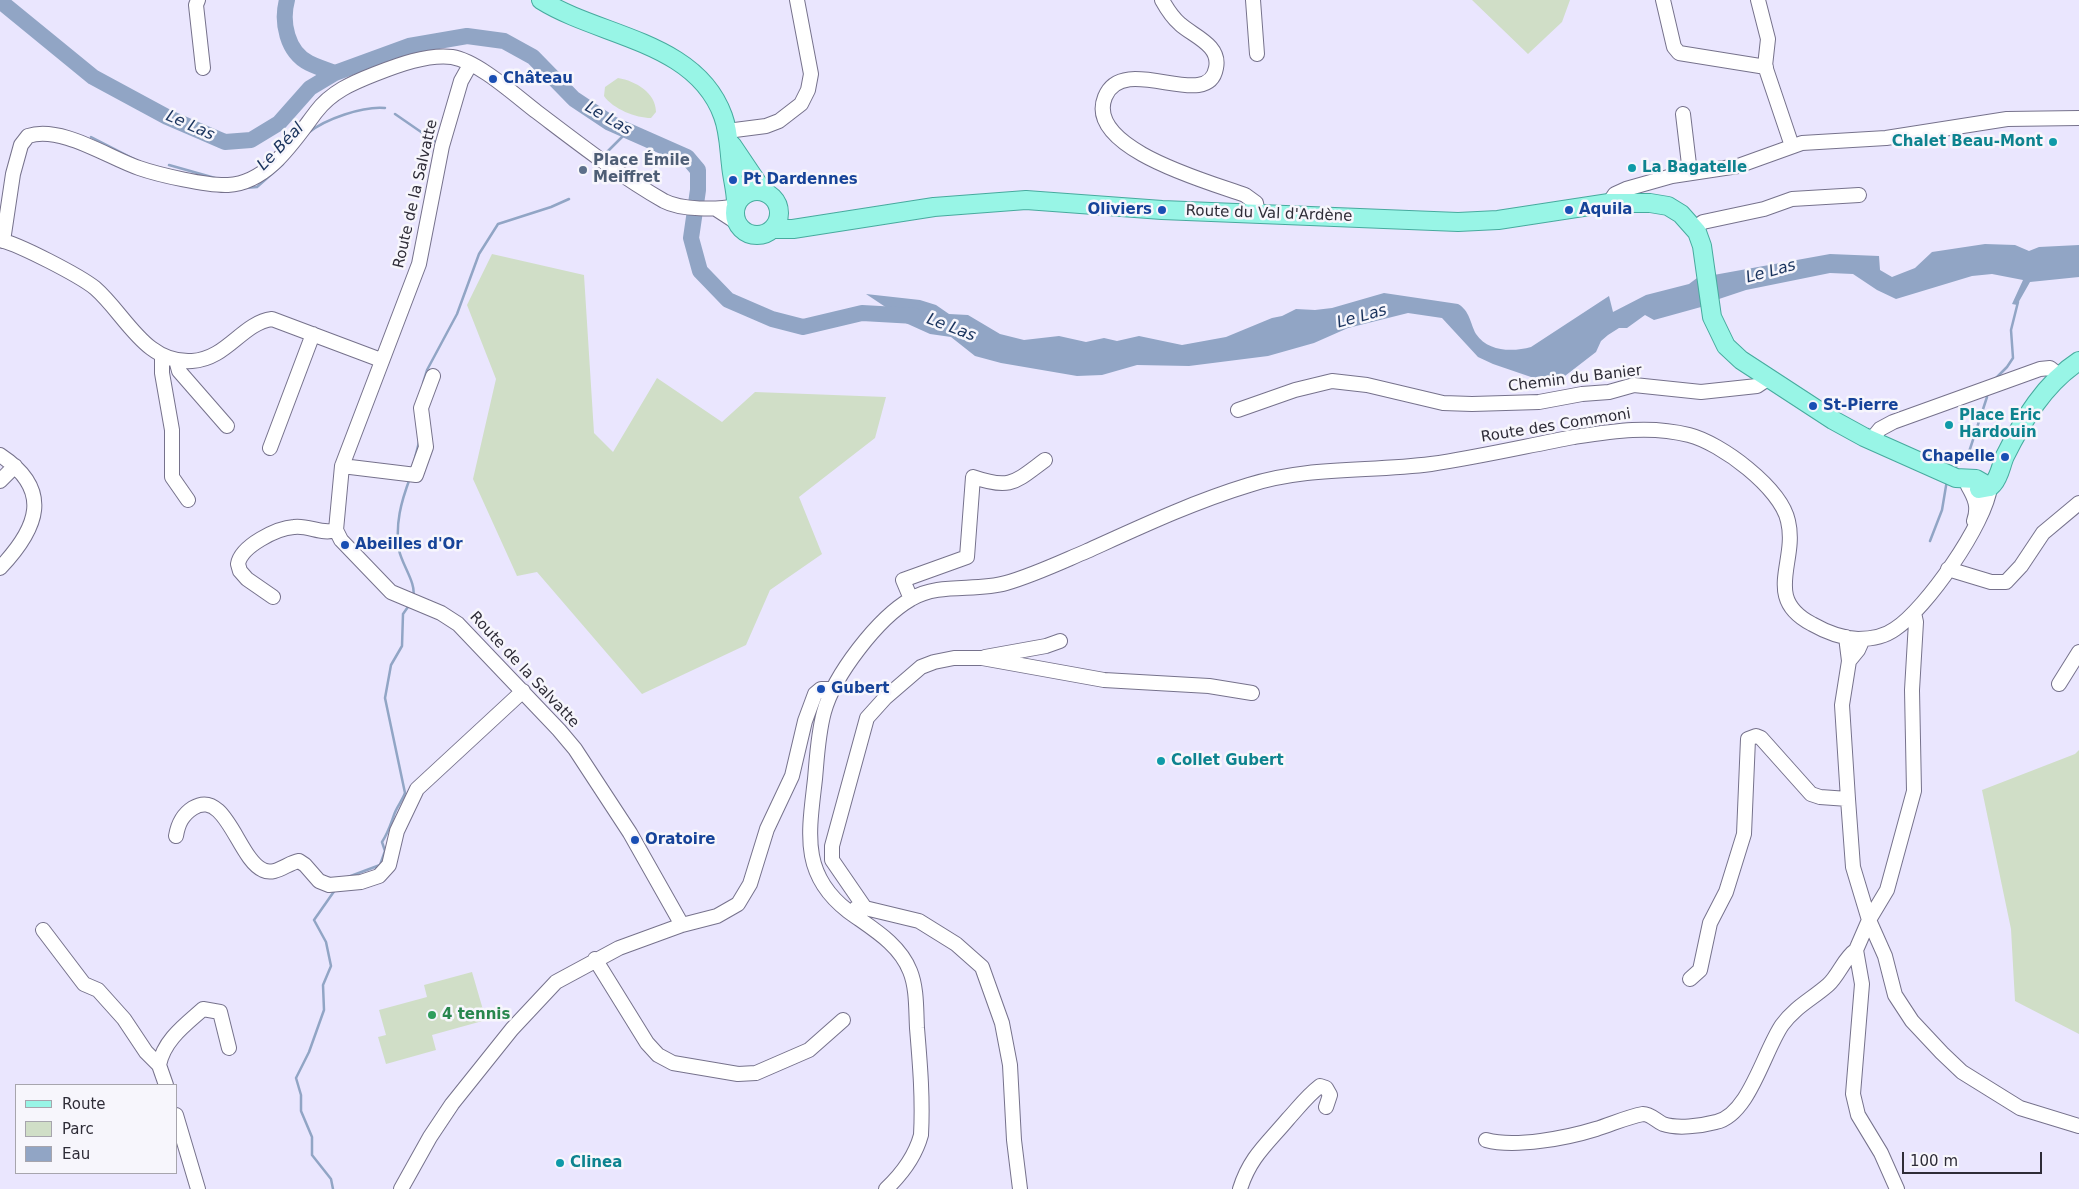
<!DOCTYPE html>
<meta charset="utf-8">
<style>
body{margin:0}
#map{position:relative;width:2079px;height:1189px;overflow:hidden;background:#eae6fe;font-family:"DejaVu Sans",sans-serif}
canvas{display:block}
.legend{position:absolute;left:15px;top:1084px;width:162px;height:90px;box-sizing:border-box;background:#f7f6fc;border:1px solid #a7a5ad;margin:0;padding:6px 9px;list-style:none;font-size:15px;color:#2e2c37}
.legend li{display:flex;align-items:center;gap:10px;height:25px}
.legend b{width:25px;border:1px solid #a7a5ad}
.scale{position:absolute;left:1902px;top:1152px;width:140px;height:22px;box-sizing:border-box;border:2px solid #2e2c37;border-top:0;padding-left:6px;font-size:15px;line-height:18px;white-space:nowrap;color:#2e2c37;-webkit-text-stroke:4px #f7f6fc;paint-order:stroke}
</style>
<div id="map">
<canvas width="2079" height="1189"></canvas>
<ul class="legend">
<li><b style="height:6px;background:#98f5e6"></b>Route</li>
<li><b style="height:14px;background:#d0dec7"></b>Parc</li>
<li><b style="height:14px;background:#91a5c5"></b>Eau</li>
</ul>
<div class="scale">100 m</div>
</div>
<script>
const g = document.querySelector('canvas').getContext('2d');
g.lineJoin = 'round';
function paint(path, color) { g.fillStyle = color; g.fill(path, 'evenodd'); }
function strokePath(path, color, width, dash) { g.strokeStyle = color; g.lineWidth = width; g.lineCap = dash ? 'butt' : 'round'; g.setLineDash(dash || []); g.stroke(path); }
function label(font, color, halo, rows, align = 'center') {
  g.font = font + ' "DejaVu Sans",sans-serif'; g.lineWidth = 5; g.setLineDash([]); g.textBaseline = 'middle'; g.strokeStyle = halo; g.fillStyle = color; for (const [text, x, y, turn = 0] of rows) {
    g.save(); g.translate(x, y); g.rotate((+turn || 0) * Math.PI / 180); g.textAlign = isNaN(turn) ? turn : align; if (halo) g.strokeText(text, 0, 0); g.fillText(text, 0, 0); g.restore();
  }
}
paint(new Path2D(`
 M1472,0H1570L1562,22L1528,54Z
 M618,78C636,81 656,93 656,112L651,118C636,118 613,109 604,96L605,87Z
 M492,254L584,275L594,433L613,452L657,378L722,422L755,392L886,397L875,438L799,497L822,554L770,590L746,645L642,694L537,572L517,576L473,479L496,379L467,305Z
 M2079,750V1034L2015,1001L2011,929L1982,790L2075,754Z
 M472,972L486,1020L432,1035L436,1050L386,1064L378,1037L386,1035L379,1010L427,997L424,985Z`), '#d0dec7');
paint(new Path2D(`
 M1985,244L2015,245L2029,251L2039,247L2079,245V277L2030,282L2017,305L2012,304L2023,280L1992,274L1972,276L1896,299L1877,290L1853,274L1830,273L1746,290L1716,300L1701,307L1654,320L1645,315L1627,328H1619L1608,335L1601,341L1596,352L1561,379L1531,377L1493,364L1478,357L1442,318L1408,313L1348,328L1314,343L1268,356L1189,366L1137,365L1102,375L1077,376L1001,363L975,356L951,337L930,334L899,320L890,310L866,294L920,300L936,305L949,314L968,315L1000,334L1024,340L1059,336L1086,342L1104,338L1117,341L1139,336L1182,345L1226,337L1272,318L1282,316L1296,309L1315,310L1332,308L1384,293L1458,304C1470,311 1470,323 1476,334C1488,352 1513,352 1531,347L1609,296L1613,312L1646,295L1689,284L1697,278L1830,254L1879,256L1880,270L1892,277L1915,268L1932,252Z`), '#91a5c5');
strokePath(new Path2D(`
 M395,114L437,143
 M308,133C325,119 363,106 385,108
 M91,137L134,159
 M604,155L628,131
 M169,165L215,178
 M245,188L257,187L283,164
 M1995,379L2007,367L2013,358L2011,330L2018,302
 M423,383L427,370L457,314L479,254L498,224L551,207L569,199
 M415,458L419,442
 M1954,469L1969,452L1987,397
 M410,478C401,502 395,524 399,550C402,565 417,584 413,597
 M1930,541L1942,510L1947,480
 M348,877L380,865L385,851L382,842C388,833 390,826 394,815C396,808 402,801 405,793L385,698L391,665L402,646L403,614L410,604
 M333,1189L331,1179L312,1155V1137L301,1111V1095L296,1078L309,1052L324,1010L323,985L331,966L326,942L314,920L335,890`), '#91a5c5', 2.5);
strokePath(new Path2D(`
 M287,0C281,22 287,52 309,63C317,67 326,70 335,73
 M0,1L93,77L167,117L225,142L251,140L279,123L310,88L335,73L409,46L467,36L504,41L533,57L574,99L610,123L687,157L698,170V190L691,238L700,271L728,300L772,319L803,327L862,313L915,316`), '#91a5c5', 16);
const minor = new Path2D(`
 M198,0L196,5L203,68
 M1162,0C1167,9 1172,17 1180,24C1193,36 1221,45 1216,68C1208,113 1123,51 1105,97C1084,149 1213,183 1245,195L1256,203L1258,214
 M1253,0L1257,54
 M1663,0L1674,47L1679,53L1766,67
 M1758,0L1768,39L1765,66L1792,146
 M470,65L461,81L442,146L419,264L342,466L336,530L341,540L391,592L441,613L458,624L559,730L575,749L630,833L682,925
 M1683,114L1690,173
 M727,131L766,126L779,121L801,104L808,90L811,74L797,0
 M1609,203L1615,194L1626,189L1672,176L1738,166L1802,143L1886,138L2007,119L2079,118
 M716,209L736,222
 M1695,228L1703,222L1764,209L1792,199L1859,195
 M0,240C19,244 80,276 95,288C126,315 145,364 192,361C227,359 242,323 272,319L381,360
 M3,241L13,174L21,145L28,136C61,125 109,158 139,168C159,175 208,186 228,185C268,183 294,141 316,112C331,92 352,83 375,74C398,65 427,54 452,57C478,61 516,96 537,112C578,143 620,176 664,201C681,210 717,210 736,206
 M162,356V373L172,430V477L188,500
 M176,360L179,371L227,426
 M1238,410L1295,390L1332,381L1367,385L1443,403L1472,404L1539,402L1582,394L1609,392L1634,385L1701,392L1757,386L1769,378
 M1871,440L1880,429L1893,422L2040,369L2050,368L2060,376
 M270,448L313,334
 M0,455C53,490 38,528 0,568
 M342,466L416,475L426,447L421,408L433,376
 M0,481L15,466
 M1968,486C1975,498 1979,507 1974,521
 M1948,569L1991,582H2006L2021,566L2043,533L2079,503
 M273,597L247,579L240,571L238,564C241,546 277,528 294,527C309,525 322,535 336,530
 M911,599L903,580L967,557L973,477C1011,490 1015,482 1045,460
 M1914,613L1916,622L1912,690L1914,791L1887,890L1869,920L1885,956L1895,995L1912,1021L1942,1053L1962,1072L2020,1108L2079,1126
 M1846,637L1849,661L1858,650L1863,639
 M985,657L1046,646L1060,641
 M2059,684L2079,652
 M1848,799L1853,867L1869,920L1856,950L1862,984L1853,1094L1858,1115L1881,1153L1897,1189
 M176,836C178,824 182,815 193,808C226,788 238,859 263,870C275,876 287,863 299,861L305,865L319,881L329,885L361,882L379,876L389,865L397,831L417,789L523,691
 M856,908H865L919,921L956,944L982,967L1002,1023L1010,1065L1014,1140L1020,1189
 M865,908L832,860V846L867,718L885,698L921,667L934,662L954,658H982L1104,680L1209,686L1252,693
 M43,930L84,984L98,990L124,1019L146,1052L159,1065L166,1085
 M595,959L647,1043L658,1055L673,1063L738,1074L756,1073L809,1050L843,1020
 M1690,979L1700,970L1710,923L1726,892L1744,834L1748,739L1756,736L1761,738L1811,794L1820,797L1848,799L1842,705L1849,661
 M159,1065C164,1040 185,1025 203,1009L220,1012L229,1048
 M176,1115L198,1189
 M1486,1140C1515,1148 1567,1138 1596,1129C1612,1124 1627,1117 1643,1114C1651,1114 1656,1121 1663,1124C1677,1129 1701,1126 1716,1122C1749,1115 1764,1051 1782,1025C1795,1007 1812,999 1828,985C1839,975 1844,958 1856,950
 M401,1189L430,1137L452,1104L512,1029L556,982L619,948L682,925L717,916L738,904L750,884L767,829L792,776L805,721L815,694L821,689H832
 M886,1189C903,1173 915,1157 921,1135C923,1099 920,1064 917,1028C916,1010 917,988 910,971C899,943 871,928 848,911C800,874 809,832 815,779C817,757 818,734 824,712C834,675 878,618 911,599C939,582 976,592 1006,583C1034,575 1061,562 1087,551C1140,527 1193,502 1249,485C1308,466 1370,472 1431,464C1479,457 1526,446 1574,437C1613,431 1650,425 1689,435C1721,443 1781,488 1788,521C1798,562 1762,598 1812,624C1826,632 1841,638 1858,639C1871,639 1884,637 1895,629C1926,609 1986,523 1990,487
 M1240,1189C1250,1157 1267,1144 1288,1119C1299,1107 1307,1096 1320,1086L1326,1088L1330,1095L1326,1107`);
const major = new Path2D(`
 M541,0C600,37 696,41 723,116C729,132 729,149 731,165C732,178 736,190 736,203
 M732,145L763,191
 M735 213a22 22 0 1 1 44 0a22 22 0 1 1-44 0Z
 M773,229H793L934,207L1026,200L1162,210L1458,222L1498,220L1609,203H1650L1668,206L1681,214L1697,232L1702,246L1712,317L1726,346L1741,360L1833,420L1864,437L1956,478L1976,479L1990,487
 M1979,489L1990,487L1993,484C2000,476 2001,465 2005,456C2023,420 2045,383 2079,361`);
strokePath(minor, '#76728c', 16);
strokePath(major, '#47aa9e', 20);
strokePath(minor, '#fff', 14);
strokePath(major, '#98f5e6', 18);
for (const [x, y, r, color] of [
 [493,79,5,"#1a4fb4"],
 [2053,142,5,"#0f9aa8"],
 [1632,168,5,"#0f9aa8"],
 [583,170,5,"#5c6f8a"],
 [733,180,5,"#1a4fb4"],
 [1162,210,5,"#1a4fb4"],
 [1569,210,5,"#1a4fb4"],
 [1813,406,5,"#1a4fb4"],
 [1949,425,5,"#0f9aa8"],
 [2005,457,5,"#1a4fb4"],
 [345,545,5,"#1a4fb4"],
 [821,689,5,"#1a4fb4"],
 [1161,761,5,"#0f9aa8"],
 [635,840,5,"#1a4fb4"],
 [432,1015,5,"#2e9e5b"],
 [560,1163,5,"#0f9aa8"]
]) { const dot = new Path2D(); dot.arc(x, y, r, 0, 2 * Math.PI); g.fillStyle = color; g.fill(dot); strokePath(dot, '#f7f6fc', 2); }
label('bold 15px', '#164399', '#f7f6fc', [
 ["Château",503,79],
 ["Pt Dardennes",743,180],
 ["Oliviers",1152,210,"right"],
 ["Aquila",1579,210],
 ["St-Pierre",1823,406],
 ["Chapelle",1995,457,"right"],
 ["Abeilles d'Or",355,545],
 ["Gubert",831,689],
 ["Oratoire",645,840]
], 'left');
label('bold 15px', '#0d838f', '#f7f6fc', [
 ["Chalet Beau-Mont",2043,142,"right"],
 ["La Bagatelle",1642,168],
 ["Place Eric",1959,416],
 ["Hardouin",1959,433],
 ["Collet Gubert",1171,761],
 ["Clinea",570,1163]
], 'left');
label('bold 15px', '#4e5e75', '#f7f6fc', [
 ["Place Émile",593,161],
 ["Meiffret",593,178]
], 'left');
label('15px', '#2e2c37', '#f7f6fc', [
 ["Route de la Salvatte",416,194,-77],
 ["Route du Val d'Ardène",1269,214,2],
 ["Chemin du Banier",1575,379,-7],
 ["Route des Commoni",1556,426,-9],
 ["Route de la Salvatte",524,670,47]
]);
label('bold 15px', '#27864d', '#f7f6fc', [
 ["4 tennis",442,1015]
], 'left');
label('italic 16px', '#18325c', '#f7f6fc', [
 ["Le Las",608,119,30],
 ["Le Las",190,126,24],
 ["Le Béal",281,147,-46],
 ["Le Las",1771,272,-15],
 ["Le Las",1362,317,-15],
 ["Le Las",951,328,21]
]);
</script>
